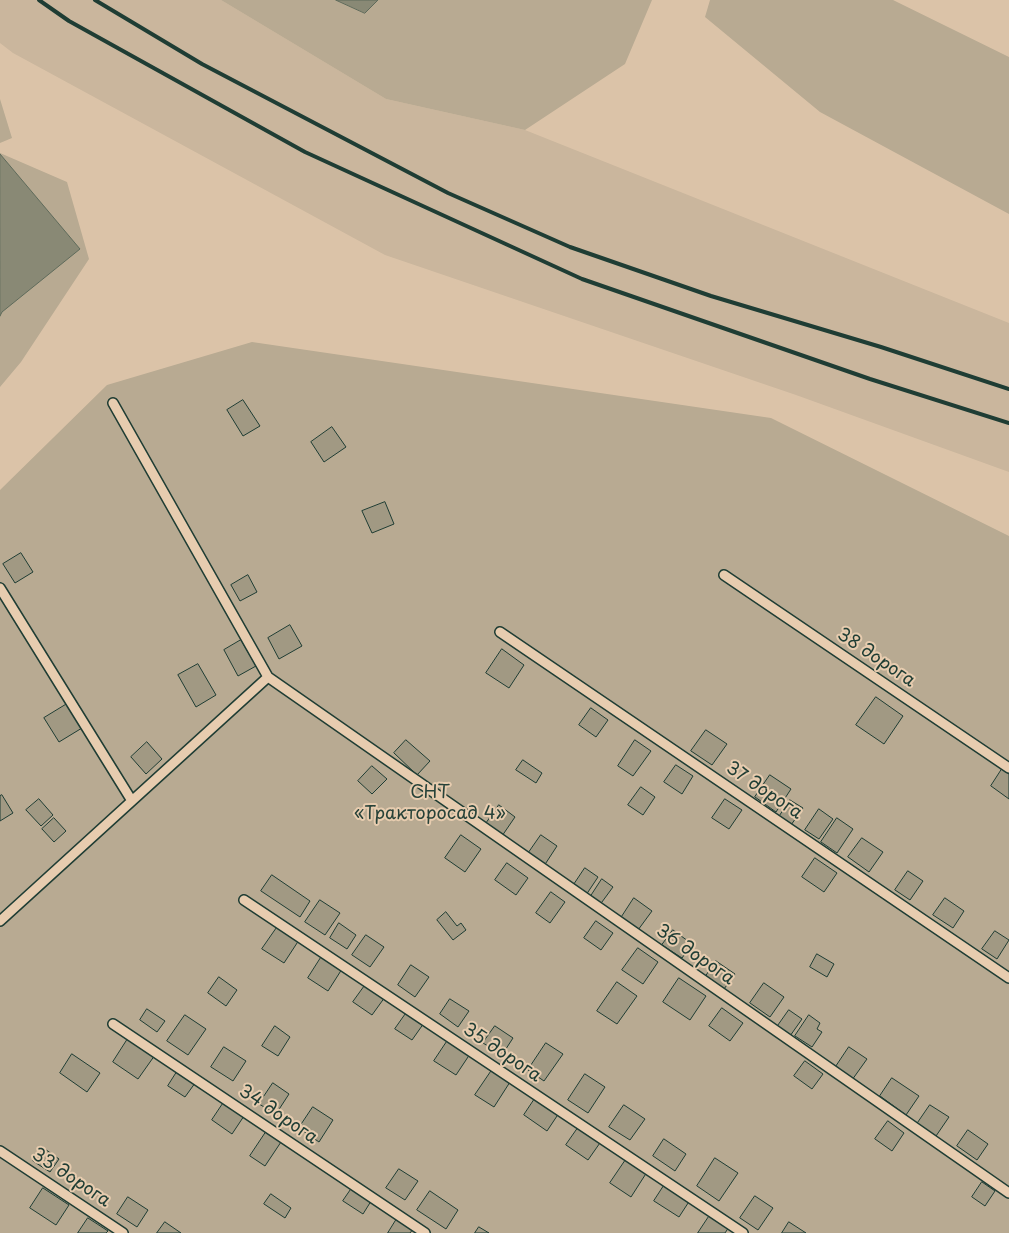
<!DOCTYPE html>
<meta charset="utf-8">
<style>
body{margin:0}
canvas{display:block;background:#dbc3a8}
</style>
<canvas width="1009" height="1233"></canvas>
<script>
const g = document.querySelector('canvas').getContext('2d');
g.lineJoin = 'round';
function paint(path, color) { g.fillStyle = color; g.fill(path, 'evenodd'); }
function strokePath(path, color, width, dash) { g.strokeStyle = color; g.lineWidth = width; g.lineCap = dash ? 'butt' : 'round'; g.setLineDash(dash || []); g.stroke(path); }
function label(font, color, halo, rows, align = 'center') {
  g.font = font + ' "Playpen Sans",sans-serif'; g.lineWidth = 4; g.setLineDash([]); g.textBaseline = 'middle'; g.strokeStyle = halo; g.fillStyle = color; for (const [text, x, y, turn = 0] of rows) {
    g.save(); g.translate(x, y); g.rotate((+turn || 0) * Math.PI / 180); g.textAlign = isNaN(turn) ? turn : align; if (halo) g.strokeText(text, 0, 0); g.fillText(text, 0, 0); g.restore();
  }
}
paint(new Path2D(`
 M0,0H221L386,99L525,130L1009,323V472L796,395L385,255L13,53L0,43Z`), '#cab69d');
paint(new Path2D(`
 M221,0H652L625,64L525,130L386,99Z
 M710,0H893L1009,57V214L820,112L705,17Z
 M0,99L12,138L0,143Z
 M0,153L67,182L89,259L21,362L0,387Z
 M252,342L771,418L1009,536V1233H0V490L107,385Z`), '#b8aa92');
const water = new Path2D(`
 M336,0H378L365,13Z
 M0,154L80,249L2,312L0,316Z`);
paint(water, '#898975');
strokePath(water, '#5f6b5b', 1);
const building = new Path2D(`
 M243,400L260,426L243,436L227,410Z
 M332,427L346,447L324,462L311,442Z
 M385,502L394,524L372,533L362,511Z
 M21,553L33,572L15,583L3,564Z
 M248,575L257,592L240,601L231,585Z
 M290,625L302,646L279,659L268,638Z
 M241,640L256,666L238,676L224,650Z
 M502,649L524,665L509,688L486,673Z
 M198,664L216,695L196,707L178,675Z
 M876,697L903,716L884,744L856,725Z
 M67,704L82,728L59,742L44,718Z
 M591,708L608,720L596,737L579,725Z
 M706,730L727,744L712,765L691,751Z
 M406,740L430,761L417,775L394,753Z
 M635,740L651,751L633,776L618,766Z
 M147,742L162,759L146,774L131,757Z
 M523,760L542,773L536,783L516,770Z
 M676,765L693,776L682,794L664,782Z
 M372,766L387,779L372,794L358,781Z
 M1002,769L1009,774V799L991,786Z
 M770,775L791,789L776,812L755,797Z
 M641,787L655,797L643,815L628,805Z
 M2,795L13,813L0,821V796Z
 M39,799L53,815L41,826L26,810Z
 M725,799L742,810L729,829L712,818Z
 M790,800L803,808L791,825L779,817Z
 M499,805L515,817L502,836L485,825Z
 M819,809L833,819L819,839L805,830Z
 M54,818L66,831L54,842L42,829Z
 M837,818L853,829L837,853L821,842Z
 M461,835L481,849L465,872L445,858Z
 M541,835L557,846L542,869L525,858Z
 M862,838L883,852L869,872L848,857Z
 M815,858L837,873L824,892L802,877Z
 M507,863L528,878L516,895L495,880Z
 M585,868L598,877L584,898L571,889Z
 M908,871L923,881L910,900L895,890Z
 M272,875L310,901L300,917L261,891Z
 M602,879L613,887L599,906L589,899Z
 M551,892L565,902L550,923L536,913Z
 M634,898L652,911L638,930L621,918Z
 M945,898L964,911L953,928L933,915Z
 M320,900L340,913L325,935L305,922Z
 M446,912L457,926L461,923L466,930L453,940L437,920Z
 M596,921L613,933L601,950L584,938Z
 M339,923L356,935L347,949L330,938Z
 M278,926L299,940L284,963L262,949Z
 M673,930L692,944L682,958L662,945Z
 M995,931L1009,940L997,959L982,949Z
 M366,935L384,947L370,967L352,955Z
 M638,948L658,962L643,984L622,970Z
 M817,954L834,964L827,977L810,967Z
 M322,956L342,969L328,991L308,978Z
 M716,961L735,974L724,989L706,976Z
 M411,965L429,977L415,997L398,985Z
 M219,977L237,990L226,1006L208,993Z
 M679,978L706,996L690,1020L663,1002Z
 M617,982L637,996L617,1024L597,1011Z
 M764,983L784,997L770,1017L750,1003Z
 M366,984L385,997L372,1015L353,1002Z
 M450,999L469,1011L458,1027L440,1014Z
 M722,1008L743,1023L730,1041L709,1026Z
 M147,1009L165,1021L157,1032L140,1020Z
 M789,1010L802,1019L790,1036L777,1027Z
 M407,1012L424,1023L412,1040L395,1029Z
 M185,1015L206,1029L188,1055L167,1041Z
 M809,1015L820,1023L817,1029L822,1032L812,1047L795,1036Z
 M275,1026L290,1037L278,1056L262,1046Z
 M495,1026L513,1038L502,1055L483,1043Z
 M129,1037L155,1055L138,1079L113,1062Z
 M448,1040L470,1054L456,1075L434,1061Z
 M546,1043L563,1054L544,1081L528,1070Z
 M224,1047L246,1061L233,1081L211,1067Z
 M849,1047L867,1059L852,1080L835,1068Z
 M72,1054L100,1073L87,1092L60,1073Z
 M805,1061L823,1074L812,1089L794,1076Z
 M180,1067L198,1079L185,1097L168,1086Z
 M492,1070L510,1082L494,1107L475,1095Z
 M585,1074L605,1087L588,1113L568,1100Z
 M892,1078L919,1096L906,1115L880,1096Z
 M273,1083L289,1094L276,1114L259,1104Z
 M536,1097L559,1113L547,1131L524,1115Z
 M226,1099L246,1113L232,1134L212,1120Z
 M624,1105L645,1119L630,1140L609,1127Z
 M930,1105L949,1117L936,1136L917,1124Z
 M313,1107L333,1120L319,1142L299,1128Z
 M888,1121L904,1133L892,1151L875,1139Z
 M580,1125L602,1140L588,1160L566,1145Z
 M268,1129L283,1139L265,1166L250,1156Z
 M968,1130L988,1144L977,1160L957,1146Z
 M664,1139L686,1154L675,1171L653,1156Z
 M42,1147L59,1159L50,1172L33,1161Z
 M627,1158L647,1172L631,1197L610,1183Z
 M715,1158L738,1173L719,1201L697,1186Z
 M399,1169L418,1181L405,1200L386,1188Z
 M667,1181L692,1197L679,1217L654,1201Z
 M982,1182L995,1191L985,1206L972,1197Z
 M354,1185L373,1198L363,1214L343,1201Z
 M43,1188L69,1205L56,1225L30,1208Z
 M430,1191L458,1210L446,1229L417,1210Z
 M271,1194L291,1208L285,1218L264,1204Z
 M755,1196L773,1208L758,1230L740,1218Z
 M128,1197L148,1210L137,1227L117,1214Z
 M710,1215L729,1227L725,1233H698Z
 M398,1217L414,1228L410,1233H388Z
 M88,1218L108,1231L106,1233H78Z
 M165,1222L181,1233H157Z
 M789,1222L806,1233H782Z
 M479,1227L489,1233H475Z`);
paint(building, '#a19983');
strokePath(building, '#1f3d34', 1);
const service = new Path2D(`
 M113,403L268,677L1009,1193
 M724,575L1009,768
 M0,588L132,801
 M500,632L1009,978
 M244,900L743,1233
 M0,921L268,677
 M113,1024L425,1233
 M0,1151L123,1233`);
strokePath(service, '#1f3d34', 12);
strokePath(service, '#e7ccaf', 9);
strokePath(new Path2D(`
 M39,0L69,21L305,152L582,279L870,379L1009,423
 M95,0L202,64L448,193L570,247L711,296L881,347L1009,389`), '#1f3d34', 4);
label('18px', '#1f3d34', '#e7ccaf', [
 ["38 дорога",876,658,34],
 ["37 дорога",764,791,34],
 ["36 дорога",695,955,35],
 ["35 дорога",502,1053,34],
 ["34 дорога",278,1115,34],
 ["33 дорога",71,1178,34]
]);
label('18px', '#274239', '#e7ccaf', [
 ["СНТ",430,793],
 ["«Тракторосад 4»",430,814]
]);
</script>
